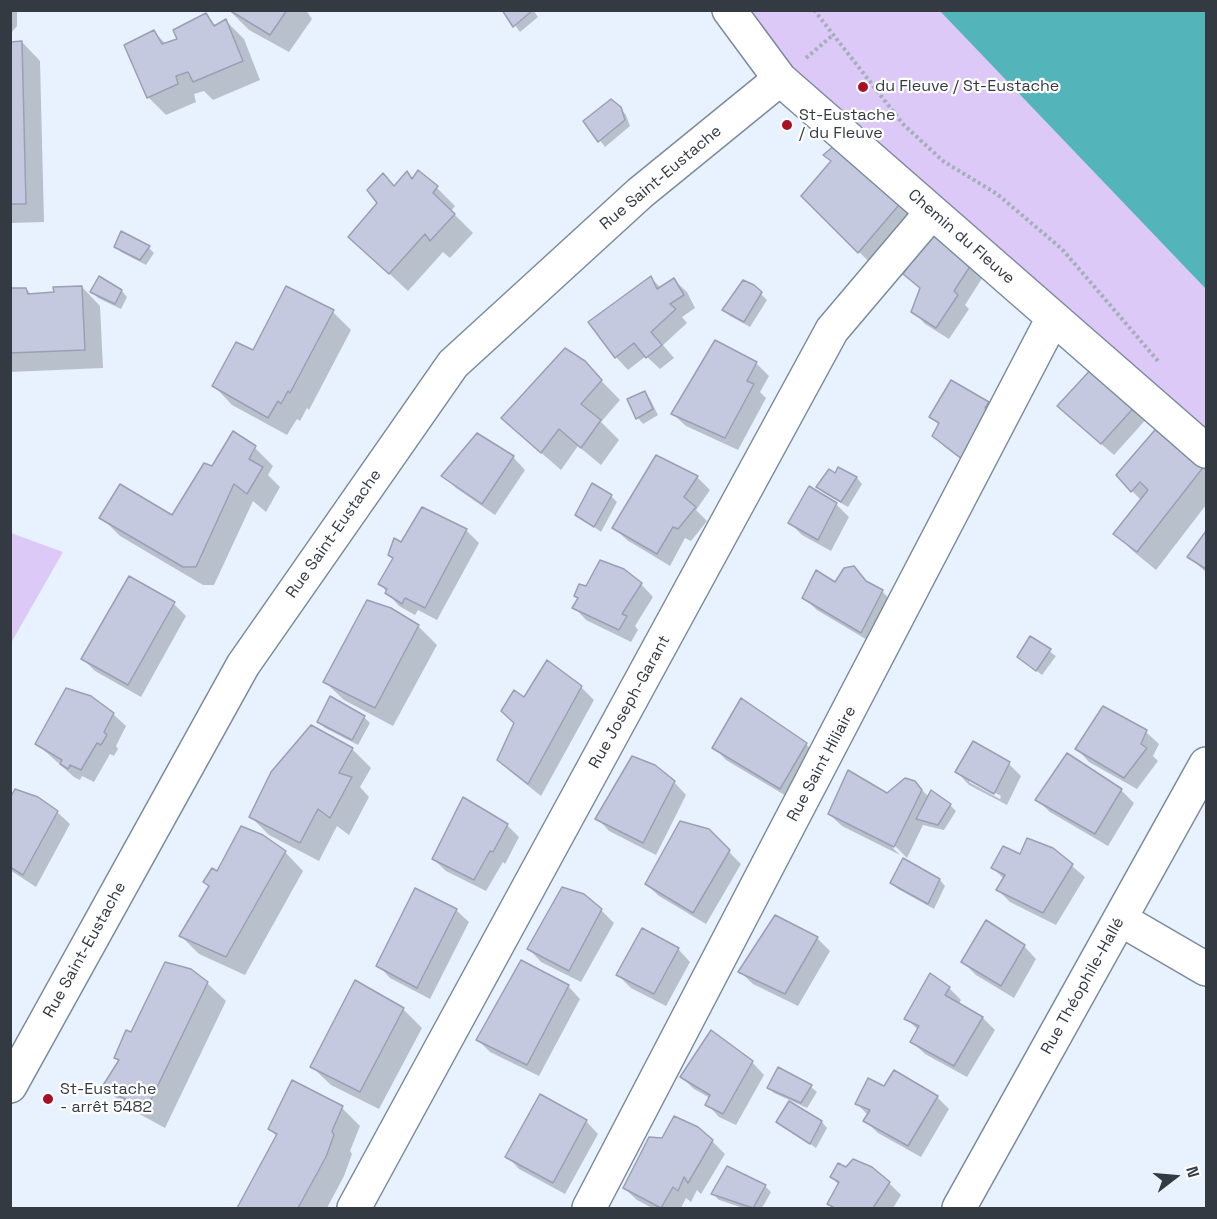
<!DOCTYPE html>
<meta charset="utf-8">
<style>
body{margin:0}
#map{position:relative;width:1217px;height:1219px;overflow:hidden;background:#e7f2fe;font-family:"Space Grotesk",sans-serif}
canvas{display:block}
.frame{position:absolute;inset:0;border:12px solid #343a42;pointer-events:none}
.north{position:absolute;left:1145px;top:1147px;width:60px;height:60px;-webkit-text-stroke:4px #fefefe;paint-order:stroke;rotate:74deg;font-size:16px;font-weight:700;line-height:24px;text-align:center;color:#343a42}
.north::after{content:'';display:block;margin:auto;width:21px;height:27px;background:#343a42;clip-path:polygon(50% 0,100% 100%,50% 72%,0 100%)}
</style>
<div id="map">
<canvas width="1217" height="1219"></canvas>
<div class="frame"></div>
<div class="north">N</div>
</div>
<script>
const g = document.querySelector('canvas').getContext('2d');
g.lineJoin = 'round';
function paint(path, color) { g.fillStyle = color; g.fill(path, 'evenodd'); }
function strokePath(path, color, width, dash) { g.strokeStyle = color; g.lineWidth = width; g.lineCap = dash ? 'butt' : 'round'; g.setLineDash(dash || []); g.stroke(path); }
function label(font, color, halo, rows, align = 'center') {
  g.font = font + ' "Space Grotesk",sans-serif'; g.lineWidth = 4.5; g.setLineDash([]); g.textBaseline = 'middle'; g.strokeStyle = halo; g.fillStyle = color; for (const [text, x, y, turn = 0] of rows) {
    g.save(); g.translate(x, y); g.rotate((+turn || 0) * Math.PI / 180); g.textAlign = isNaN(turn) ? turn : align; if (halo) g.strokeText(text, 0, 0); g.fillText(text, 0, 0); g.restore();
  }
}
paint(new Path2D(`
 M729,11H1206V451Z
 M11,533L63,552L11,643L10,533Z`), '#dcc9f7');
paint(new Path2D(`
 M940,11H1206V289Z`), '#53b5b9');
paint(new Path2D(`
 M10,10H17V26L10,34Z
 M306,10L312,19L289,52L249,30L230,11Z
 M504,10H533L538,17L520,32Z
 M206,15L216,26L226,21L244,39L260,80L213,100L204,91L194,94L196,102L166,115L148,97L154,32L166,44L179,40Z
 M22,42L40,61L44,222L10,223V43Z
 M620,108L626,115L630,126L605,147L585,121Z
 M832,161L921,219L877,270L804,196Z
 M407,173L414,180L418,173L437,188L455,206L451,211L473,233L450,258L443,252L408,291L350,237Z
 M936,230L986,272L965,305L969,309L949,339L925,324L913,311L921,289L905,274Z
 M116,247L149,248L154,253L146,265L121,252Z
 M99,278L122,291L127,297L121,309L98,298L92,292Z
 M651,278L661,288L674,280L687,292L695,308L682,317L687,323L663,345L674,358L660,369L646,356L628,370L616,357Z
 M753,286L767,300L750,327L730,316L724,310Z
 M82,287L100,306L103,368L10,372V290L26,289L32,295L56,293Z
 M333,312L351,330L309,410L307,408L300,421L297,419L287,435L232,405L214,386L254,352Z
 M584,363L620,400L601,422L619,440L601,465L578,446L561,470L522,436Z
 M756,363L769,376L760,392L766,398L738,450L686,426L673,414Z
 M1096,367L1149,416L1114,455L1071,418Z
 M952,382L988,403L1001,416L975,470L946,448L933,436L939,425L931,417Z
 M645,393L650,399L658,415L643,424L638,418L629,399Z
 M1161,425L1206,468V505L1156,570L1134,552L1115,534L1141,500L1132,491Z
 M255,448L273,466L268,475L280,487L266,512L253,501L214,585H203L120,536L101,517H173L212,468Z
 M513,457L525,470L495,515L456,488L443,476Z
 M657,457L697,477L710,490L696,510L707,521L691,541L685,538L670,566L627,540L614,528Z
 M839,469L857,478L862,484L848,507L824,493L818,487L835,475Z
 M810,489L836,504L849,517L831,551L802,535L790,523Z
 M611,496L617,502L601,532L577,514Z
 M466,530L479,543L437,620L418,610L415,615L399,606L380,584L401,544Z
 M1206,533V572L1189,557Z
 M854,568L870,584L882,591L894,604L874,644L817,610L804,598L835,584Z
 M641,584L653,597L635,626L638,630L631,642L586,620L574,607L579,599L575,596L587,588Z
 M174,604L186,616L141,697L95,671L83,659Z
 M418,626L437,645L393,726L344,700L325,682Z
 M1030,638L1056,656L1042,675L1025,662Z
 M547,662L581,687L594,700L541,796L511,772L499,760L524,699Z
 M113,714L126,726L116,746L118,749L114,756L110,754L94,782L82,776L80,780L74,777L37,744Z
 M364,717L370,723L358,745L325,728L319,722Z
 M1146,732L1159,744L1153,756L1158,761L1137,789L1089,762L1077,749Z
 M806,744L818,757L793,800L726,760L714,747Z
 M352,749L371,768L360,787L369,797L349,835L337,826L319,861L269,835L251,817Z
 M1068,755L1121,790L1134,803L1108,846L1050,812L1037,800Z
 M1009,764L1021,776L1007,805L969,785L957,772ZM969,779L1001,796L1000,799L969,782Z
 M674,782L686,795L656,855L609,831L597,818Z
 M914,782L929,797L950,805L956,811L944,830L923,825L907,858L890,841L888,843L900,855L842,826L829,814L887,794Z
 M10,802L57,812L70,824L36,887L10,870Z
 M507,825L519,837L505,864L503,862L486,891L446,871L433,859Z
 M708,831L741,864L706,924L659,896L646,884Z
 M1052,849L1085,877L1056,925L1010,902L998,890L1004,879L993,868L1020,856Z
 M285,852L303,871L245,975L199,954L181,936L218,873Z
 M905,861L940,880L945,886L934,909L898,889L892,883Z
 M456,910L469,922L430,999L390,978L378,965Z
 M601,910L614,923L581,982L541,962L529,949Z
 M776,917L818,939L830,951L798,1006L753,984L740,972Z
 M1024,946L1036,959L1014,998L976,975L963,962Z
 M678,949L690,962L666,1006L631,988L618,975Z
 M207,983L226,1001L165,1128L123,1105L104,1086L119,1062L116,1058L131,1034Z
 M568,986L580,999L539,1076L490,1052L477,1039Z
 M949,988L961,1000L959,1004L983,1018L995,1030L967,1077L925,1054L912,1042L918,1030L906,1018Z
 M403,1009L422,1028L379,1109L331,1085L312,1067Z
 M752,1062L764,1075L736,1125L719,1117L707,1104L710,1098L694,1089L681,1077Z
 M811,1087L817,1092L807,1108L774,1093L769,1088Z
 M885,1088L937,1097L949,1109L921,1157L878,1133L865,1121L868,1115L857,1104Z
 M790,1103L822,1122L827,1128L816,1148L778,1121Z
 M342,1108L360,1126L350,1151L352,1154L344,1176L327,1208H238L277,1137L270,1129Z
 M586,1121L598,1134L565,1194L519,1169L507,1156Z
 M712,1141L725,1154L701,1194L697,1190L691,1202L686,1198L681,1208H652L637,1200L624,1188Z
 M727,1168L765,1186L771,1192L762,1208H743L719,1200L713,1194Z
 M846,1169L889,1183L901,1195L893,1208H834L829,1204L839,1185L831,1177Z`), '#0003');
const building = new Path2D(`
 M229,10H287L270,35Z
 M502,10H533L513,27Z
 M206,13L214,26L226,19L243,61L193,82L188,72L176,76L178,84L147,98L124,45L154,30L162,44L177,39L173,30Z
 M22,41L26,204H10V42Z
 M611,99L621,107L625,120L598,142L583,121Z
 M841,140L904,199L858,253L801,196L831,161L823,155Z
 M418,170L438,186L433,193L455,214L430,241L425,234L389,274L348,237L377,203L367,190L383,173L394,186L407,171L412,179Z
 M935,227L975,259L954,291L958,295L936,328L911,312L920,288L903,274Z
 M121,231L150,246L140,260L114,247Z
 M99,276L122,290L115,304L90,292Z
 M651,276L657,289L674,278L684,295L670,304L676,309L651,332L662,345L646,358L634,343L615,358L588,322Z
 M743,280L754,285L762,292L744,322L722,310Z
 M82,286L85,350L10,353V288H26L28,294L54,292L53,287Z
 M286,286L334,310L290,393L288,391L281,404L278,401L268,418L212,386L236,342L253,350Z
 M715,340L757,362L747,381L754,384L725,438L671,414Z
 M565,348L585,361L602,380L581,404L601,420L581,448L559,429L541,453L501,418Z
 M1095,365L1138,403L1101,444L1057,406Z
 M951,380L989,402L985,408L992,409L962,459L932,436L939,423L929,417Z
 M645,391L653,409L636,419L627,399Z
 M1161,423L1205,465L1137,552L1113,534L1148,490L1140,482L1131,492L1116,475Z
 M233,431L256,446L249,459L263,467L247,494L234,484L196,567H183L99,518L120,484L172,515L204,463L212,466Z
 M477,433L514,456L482,504L441,476Z
 M656,455L698,476L684,497L696,507L678,529L673,527L657,554L612,528Z
 M838,467L857,477L841,502L816,487L829,469L835,473Z
 M592,483L612,495L594,527L575,515Z
 M809,486L837,503L818,540L788,523Z
 M422,507L467,529L425,608L405,598L402,604L385,593L387,589L378,584L393,558L388,555L394,538L401,542Z
 M1206,531V569L1187,557Z
 M600,560L624,569L642,583L622,614L627,616L619,630L572,608L578,598L574,596L579,584L586,586Z
 M854,566L866,581L883,590L861,633L802,598L816,570L835,582L844,568Z
 M129,576L175,602L128,685L81,659Z
 M367,600L391,608L419,625L375,708L323,682Z
 M1030,636L1051,649L1036,671L1017,657Z
 M547,660L582,686L528,784L497,760L514,723L501,711L514,690L524,697Z
 M66,688L91,696L114,713L104,732L107,735L101,745L97,743L81,770L70,765L68,769L60,764L62,760L35,744Z
 M330,696L365,716L352,740L317,722Z
 M741,698L807,743L780,789L712,748Z
 M1103,706L1147,730L1141,744L1147,748L1124,778L1075,749Z
 M311,725L353,748L339,773L352,777L330,818L318,809L300,843L249,817L271,772Z
 M973,741L1010,762L994,794L955,772Z
 M1067,753L1122,789L1095,834L1035,800Z
 M632,756L655,765L675,781L643,843L595,819Z
 M848,770L887,793L905,778L915,781L922,790L894,847L828,814Z
 M15,789L38,797L58,811L23,875L10,867V798Z
 M931,790L951,804L938,825L916,819Z
 M463,797L508,824L493,852L490,851L474,880L432,859Z
 M680,821L709,829L730,850L693,913L645,884Z
 M241,826L263,835L286,851L226,957L179,936L209,886L203,882L212,868L217,871Z
 M1027,838L1053,848L1073,864L1043,913L996,890L1005,875L991,868L1003,846L1020,854Z
 M903,858L940,879L928,904L890,883Z
 M562,887L584,894L602,909L569,971L527,949Z
 M415,888L457,909L417,988L376,966Z
 M775,915L818,937L785,994L738,972Z
 M986,920L1025,945L1001,986L961,962Z
 M642,928L679,948L654,994L616,975Z
 M521,960L569,985L527,1065L476,1040Z
 M165,962L191,969L208,982L146,1110L102,1087L119,1060L114,1058L126,1030L131,1032Z
 M930,973L950,987L945,995L983,1017L954,1066L910,1042L919,1026L904,1019Z
 M355,980L404,1008L360,1092L310,1067Z
 M711,1030L753,1061L723,1114L705,1105L710,1095L680,1077Z
 M778,1067L812,1085L801,1103L767,1088Z
 M894,1070L938,1096L908,1146L863,1121L870,1110L855,1104L868,1078L884,1086Z
 M292,1080L343,1106L332,1131L334,1135L326,1157L298,1208H237L277,1134L268,1129Z
 M540,1094L587,1120L553,1183L505,1157Z
 M789,1101L822,1121L810,1144L776,1122Z
 M674,1116L698,1127L713,1140L688,1183L684,1177L678,1191L673,1187L661,1208L623,1188L649,1137L662,1138Z
 M853,1159L872,1167L890,1182L873,1208H835L827,1204L839,1182L830,1177L838,1163L846,1167Z
 M727,1166L766,1185L753,1208L711,1194Z`);
paint(building, '#c5c9e0');
strokePath(building, '#9b9fb5', 1.5);
const minor = new Path2D(`
 M729,10L780,79L1206,451
 M1120,919L1206,969
 M10,1086L243,665L453,364L640,193L780,79
 M354,1208L832,330L932,212
 M589,1208L1053,318
 M959,1208L1206,764`);
strokePath(minor, '#7b8b9d', 36);
strokePath(new Path2D(`
 M814,10L903,124L943,161L997,194L1062,249L1158,361
 M806,58L833,35`), '#a5aeb9', 4, [3, 3]);
strokePath(minor, '#fff', 33);
for (const [x, y, r, color] of [
 [863,87,6,"#a81124"],
 [787,125,6,"#a81124"],
 [48,1099,6,"#a81124"]
]) { const dot = new Path2D(); dot.arc(x, y, r, 0, 2 * Math.PI); g.fillStyle = color; g.fill(dot); strokePath(dot, '#fefefe', 2); }
label('16px', '#343a42', '#fefefe', [
 ["du Fleuve / St-Eustache",875,87],
 ["St-Eustache",799,116],
 ["/ du Fleuve",799,134],
 ["St-Eustache",60,1090],
 ["- arrêt 5482",60,1108]
], 'left');
label('16px', '#343a42', '#fefefe', [
 ["Rue Saint-Eustache",661,178,-40],
 ["Chemin du Fleuve",961,237,41],
 ["Rue Saint-Eustache",334,534,-55],
 ["Rue Joseph-Garant",630,702,-61],
 ["Rue Saint Hiliaire",822,764,-62],
 ["Rue Saint-Eustache",85,950,-61],
 ["Rue Théophile-Hallé",1083,986,-61]
]);
</script>
